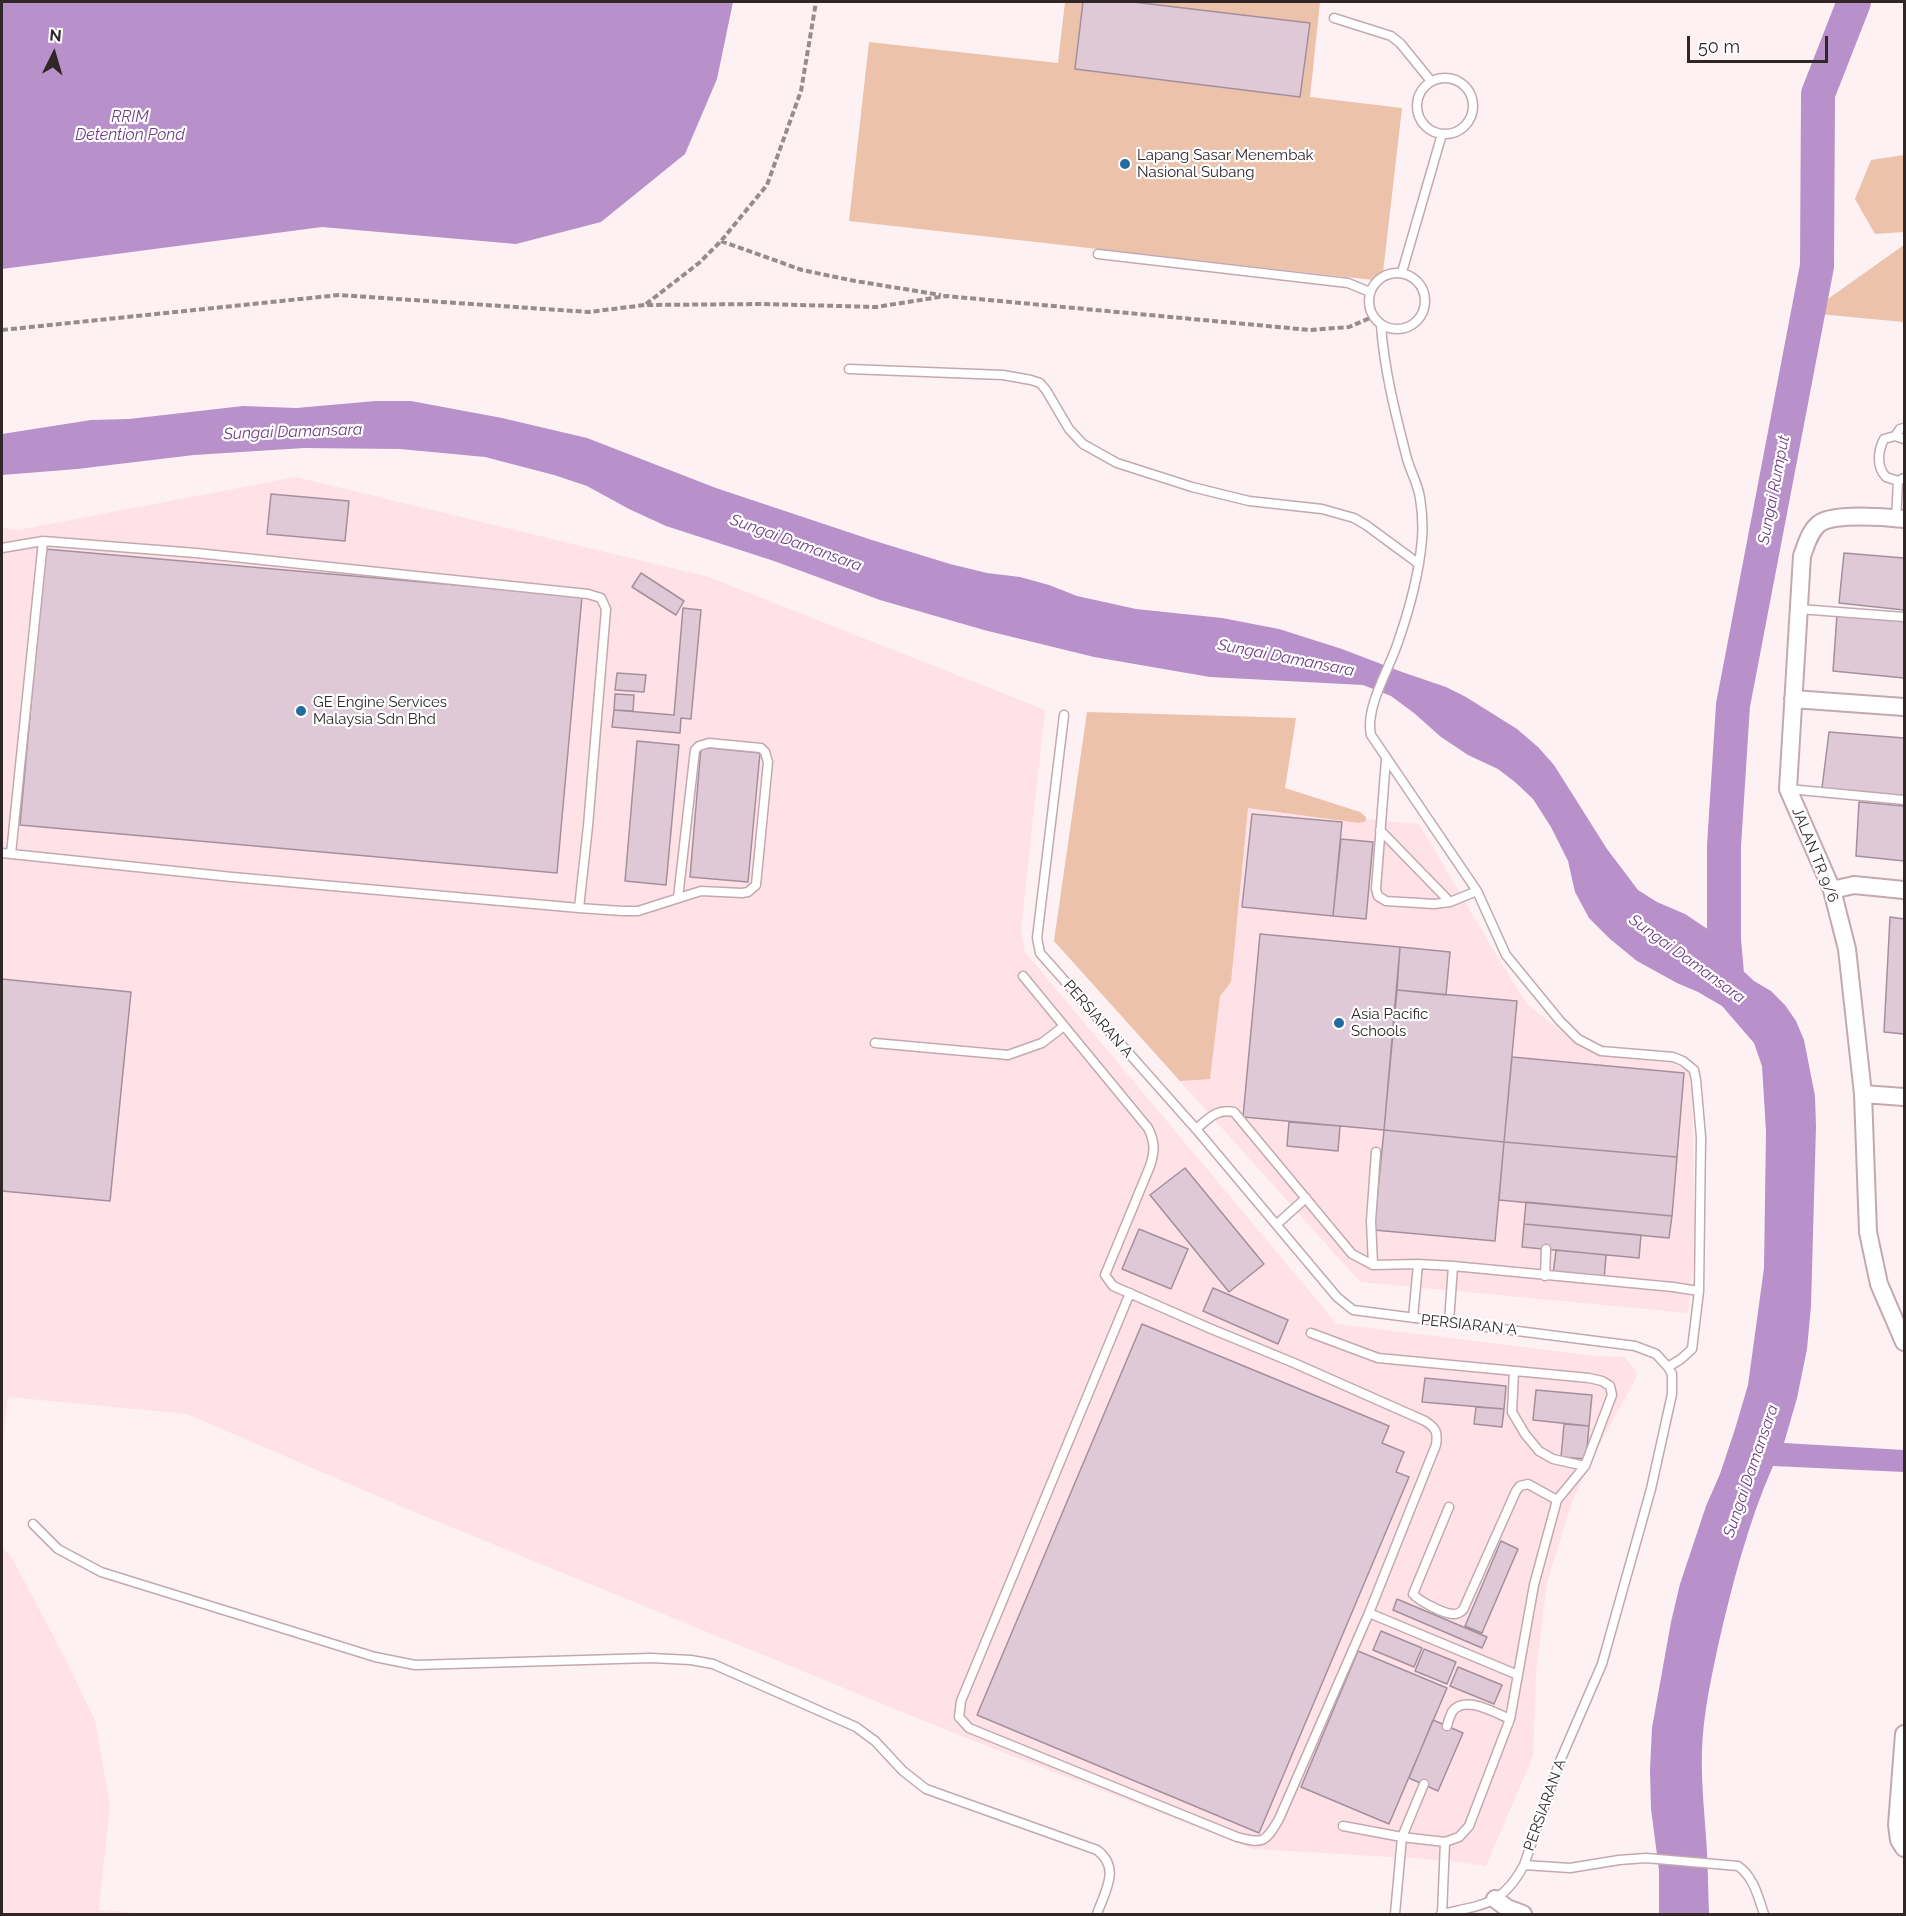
<!DOCTYPE html>
<style>
body{margin:0}
#map{position:relative;width:1906px;height:1916px;overflow:hidden;background:#fdf1f4;font-family:Raleway,sans-serif}
canvas{display:block}
.frame{position:absolute;inset:0;border:3px solid #302628;pointer-events:none}
.north{position:absolute;left:24px;top:24px;width:60px;height:60px;-webkit-text-stroke:4px #fff;paint-order:stroke;rotate:5deg;font-size:16px;font-weight:700;line-height:24px;text-align:center;color:#302628}
.north::after{content:'';display:block;margin:auto;width:21px;height:27px;background:#302628;clip-path:polygon(50% 0,100% 100%,50% 72%,0 100%)}
.scale{position:absolute;left:1687px;top:36px;width:141px;height:27px;box-sizing:border-box;border:3px solid #302628;border-top:0;padding-left:8px;font-size:18px;line-height:21px;white-space:nowrap;color:#302628;-webkit-text-stroke:4px #fff;paint-order:stroke}
</style>
<div id="map">
<canvas width="1906" height="1916"></canvas>
<div class="frame"></div>
<div class="north">N</div>
<div class="scale">50 m</div>
</div>
<script>
const g = document.querySelector('canvas').getContext('2d');
g.lineJoin = 'round';
function paint(path, color) { g.fillStyle = color; g.fill(path, 'evenodd'); }
function strokePath(path, color, width, dash) { g.strokeStyle = color; g.lineWidth = width; g.lineCap = dash ? 'butt' : 'round'; g.setLineDash(dash || []); g.stroke(path); }
function label(font, color, halo, rows, align = 'center') {
  g.font = font + ' Raleway,sans-serif'; g.lineWidth = 4.5; g.setLineDash([]); g.textBaseline = 'middle'; g.strokeStyle = halo; g.fillStyle = color; for (const [text, x, y, turn = 0] of rows) {
    g.save(); g.translate(x, y); g.rotate((+turn || 0) * Math.PI / 180); g.textAlign = isNaN(turn) ? turn : align; if (halo) g.strokeText(text, 0, 0); g.fillText(text, 0, 0); g.restore();
  }
}
paint(new Path2D(`
 M296,477L709,577L1045,710L1021,929L1025,952L1337,1324L1596,1356L1625,1357L1638,1374L1588,1466L1572,1502L1547,1583L1536,1674L1533,1756L1486,1866L1443,1860L1253,1849L961,1736L419,1514L187,1414L8,1397L2,1454V528L18,530Z
 M1087,712L1296,718L1285,788L1360,812L1367,819L1419,824L1503,966L1528,1005L1574,1041L1598,1055L1672,1063L1692,1073L1695,1251L1688,1313L1360,1282L1054,941Z
 M2,1546L12,1558L64,1656L95,1720L110,1805L99,1910L153,1914H2Z`), '#ffe2e8');
paint(new Path2D(`
 M1065,2H1320L1310,97L1402,108L1382,281L849,221L869,42L1058,63Z
 M1904,155V232L1875,234L1855,199L1871,160Z
 M1904,245V322L1808,313Z
 M1087,712L1296,718L1285,788L1360,812L1366,817V821L1359,823L1248,808L1231,982L1220,996L1210,1079L1180,1081L1054,941Z`), '#edc2ab');
paint(new Path2D(`
 M2,2H733L717,79L685,154L601,222L516,244L322,227L2,269Z
 M376,401H411L502,418L587,438L716,488L872,540L950,564L987,573L1020,577L1049,585L1077,596L1136,609L1222,618L1279,629L1342,649L1402,672L1446,687L1466,697L1517,729L1538,747L1554,765L1607,849L1638,890L1657,902L1685,914L1724,940L1740,968L1754,981L1771,991L1785,1005L1796,1021L1804,1040L1815,1096L1816,1126L1811,1306L1807,1349L1797,1398L1784,1443L1904,1450V1472L1773,1466C1748,1523 1732,1585 1718,1646C1711,1679 1703,1715 1702,1750C1701,1779 1704,1807 1706,1837C1708,1862 1708,1889 1709,1914H1659V1870L1651,1809L1650,1770L1652,1728L1671,1622L1680,1584L1706,1506L1720,1474L1735,1429L1748,1385L1764,1268L1766,1131L1762,1066L1754,1043L1722,1006L1698,992L1677,983L1637,961L1610,939L1589,918L1575,892L1568,861L1551,827L1533,799L1515,782L1498,769L1468,755L1441,737L1414,713L1391,696L1363,685L1210,677L1094,657L984,630L880,600L774,561L666,526L629,509L587,486L554,475L485,457L400,449L304,448L194,455L77,469L2,475V434L91,420L129,419L243,406L296,408Z`), '#b890ca');
strokePath(new Path2D(`
 M1728,985L1724,940V846L1733,705L1817,266L1818,94L1854,2`), '#b890ca', 34);
const building = new Path2D(`
 M1083,2H1133L1310,23L1300,97L1075,69Z
 M271,494L349,501L345,541L267,534Z
 M45,549L582,596L557,873L20,825Z
 M1844,553L1904,558V610L1839,603Z
 M641,573L684,601L676,615L632,587Z
 M683,608L701,610L691,719L681,718L680,733L612,727L614,710L674,715Z
 M1837,614L1904,621V678L1833,671Z
 M617,673L646,675L644,692L615,690Z
 M615,694L634,695L633,711L614,710Z
 M1829,732L1904,738V796L1822,788Z
 M637,741L679,745L666,885L625,881Z
 M701,747L760,753L748,882L690,877Z
 M1859,802L1904,806V861L1856,856Z
 M1252,814L1342,822L1333,916L1242,907Z
 M1341,839L1373,842L1366,919L1333,916Z
 M1890,917L1904,919V1034L1884,1032Z
 M1260,934L1400,947L1384,1130L1243,1117Z
 M1400,947L1450,952L1446,995L1397,990Z
 M2,979L131,992L110,1201L2,1191Z
 M1397,990L1517,1001L1504,1142L1384,1130Z
 M1512,1057L1684,1073L1677,1157L1504,1142Z
 M1289,1122L1340,1126L1338,1151L1287,1146Z
 M1384,1130L1504,1142L1495,1241L1374,1230Z
 M1504,1142L1677,1157L1672,1216L1499,1200Z
 M1185,1168L1264,1264L1229,1292L1150,1195Z
 M1526,1202L1672,1216L1669,1238L1524,1224Z
 M1524,1224L1641,1235L1639,1258L1522,1247Z
 M1139,1229L1188,1249L1171,1289L1122,1269Z
 M1556,1250L1606,1255L1604,1280L1553,1275Z
 M1213,1288L1288,1320L1278,1344L1203,1311Z
 M1142,1324L1389,1426L1382,1443L1404,1452L1396,1472L1409,1477L1259,1833L977,1715Z
 M1425,1378L1506,1386L1504,1409L1422,1402Z
 M1536,1390L1592,1395L1589,1426L1533,1420Z
 M1476,1407L1504,1409L1502,1427L1474,1424Z
 M1564,1424L1589,1426L1586,1459L1561,1457Z
 M1501,1541L1518,1549L1482,1633L1465,1626Z
 M1397,1599L1487,1637L1482,1648L1393,1610Z
 M1381,1631L1422,1648L1414,1667L1373,1650Z
 M1424,1649L1456,1662L1447,1684L1415,1671Z
 M1358,1651L1447,1688L1389,1824L1301,1787Z
 M1458,1667L1502,1685L1494,1704L1450,1686Z
 M1433,1720L1463,1733L1438,1791L1409,1778Z`);
paint(building, '#dfc9d7');
strokePath(building, '#a48f9c', 1.5);
const service = new Path2D(`
 M1334,18L1391,36L1400,43L1431,81
 M1417 106a28 28 0 1 1 56 0a28 28 0 1 1-56 0Z
 M1098,254L1348,283L1370,292
 M1402,272L1442,134
 M1369 301a28 28 0 1 1 56 0a28 28 0 1 1-56 0Z
 M1381,325C1384,369 1395,412 1406,455C1409,469 1418,483 1420,498C1422,510 1423,526 1422,539C1419,575 1409,611 1397,645C1388,671 1365,708 1371,735L1477,891L1506,955L1560,1021L1578,1039L1601,1051L1673,1057L1683,1061L1694,1070L1696,1080L1701,1137L1699,1291L1692,1349L1681,1359L1668,1367
 M849,369L1003,375L1031,380L1040,383L1046,390L1069,429L1083,444L1117,463L1192,487L1249,501L1322,509L1354,518L1366,525L1419,564
 M1895,436L1900,429L1904,428
 M1904,439L1895,436L1884,439C1878,451 1876,466 1886,477L1898,481L1904,478
 M1896,519L1898,481
 M2,548L43,541L196,553L588,594L601,598L606,609L588,826L579,908
 M1799,609L1904,617
 M1064,715L1037,938L1040,953L1196,1129L1337,1297L1353,1310L1635,1346L1656,1354L1668,1367L1672,1374V1394L1651,1489L1602,1664L1560,1761L1524,1865C1502,1906 1482,1905 1441,1914
 M1386,759L1376,889L1378,896L1386,901L1434,904L1450,902L1477,891
 M1789,789L1904,800
 M1380,830L1450,902
 M2,853L232,877L579,908L622,911H638L701,891L742,893L748,892L756,885L768,762L765,752L761,748L709,743L699,746L695,750L678,898
 M11,854L43,541
 M1023,976L1148,1128C1155,1142 1155,1151 1150,1166L1105,1275L1113,1286L1209,1328L1294,1363L1425,1421C1436,1428 1438,1432 1436,1445L1369,1613L1279,1819C1265,1843 1263,1844 1237,1837L969,1728L959,1717L961,1701L1130,1293
 M875,1043L1008,1055L1042,1043L1064,1026
 M1196,1129C1208,1119 1217,1108 1234,1112L1352,1254L1373,1265L1418,1264L1453,1266L1673,1287L1699,1291
 M1277,1224L1306,1198
 M1373,1265L1371,1221L1376,1152
 M1545,1276L1546,1249
 M1413,1318L1418,1264
 M1449,1322L1453,1266
 M1311,1333L1378,1358L1589,1378L1602,1381L1610,1386L1612,1395L1585,1466L1557,1500L1534,1585L1510,1719L1469,1826L1459,1837L1445,1842L1402,1837L1343,1826
 M1514,1371L1512,1412L1525,1434L1539,1451L1553,1459L1585,1466
 M1449,1507L1413,1594C1419,1601 1444,1614 1453,1614C1458,1614 1459,1613 1463,1610L1516,1491L1520,1486L1528,1484L1557,1500
 M33,1524L58,1549L101,1572L375,1657L415,1665L651,1658L691,1660L713,1664L856,1727L875,1741L903,1771L926,1789L1097,1850C1121,1868 1105,1891 1097,1914
 M1369,1613L1518,1675
 M1447,1726C1448,1722 1450,1716 1452,1712C1464,1694 1495,1713 1510,1719
 M1524,1865L1570,1868L1619,1860L1646,1858L1738,1866C1754,1877 1758,1897 1764,1914
 M1395,1914L1402,1837L1424,1784
 M1442,1914L1445,1842`);
const minor = new Path2D(`
 M1904,519C1886,517 1835,513 1820,523C1810,530 1806,545 1802,556L1788,789L1832,890L1847,949L1863,1094L1868,1232L1879,1284L1904,1342
 M1793,699L1904,707
 M1832,890L1854,885L1904,890
 M1863,1094L1904,1097
 M1904,1734L1897,1825L1899,1840L1904,1848
 M1495,1899L1507,1908L1523,1914`);
strokePath(service, '#c3a9af', 11);
strokePath(minor, '#c3a9af', 20);
strokePath(new Path2D(`
 M721,241L802,270L855,281L941,295
 M646,304L699,263L721,241L767,185L801,91L816,2
 M2,330L339,295L589,312L645,305L763,304L876,307L946,296L1310,330L1349,327L1370,318`), '#968b8d', 4, [6, 3]);
strokePath(service, '#fff', 8);
strokePath(minor, '#fff', 16);
for (const [x, y, r, color] of [
 [1125,164,6,"#236ca0"],
 [301,711,6,"#236ca0"],
 [1339,1023,6,"#236ca0"]
]) { const dot = new Path2D(); dot.arc(x, y, r, 0, 2 * Math.PI); g.fillStyle = color; g.fill(dot); strokePath(dot, '#fff', 2); }
label('15px', '#302628', '#fff', [
 ["Lapang Sasar Menembak",1137,155],
 ["Nasional Subang",1137,172],
 ["GE Engine Services",313,702],
 ["Malaysia Sdn Bhd",313,719],
 ["Asia Pacific",1351,1014],
 ["Schools",1351,1031]
], 'left');
label('15px', '#302628', '#fff', [
 ["JALAN TR 9/6",1815,855,68],
 ["PERSIARAN A",1098,1019,49],
 ["PERSIARAN A",1469,1325,6],
 ["PERSIARAN A",1545,1805,-70]
]);
label('italic 16px', '#6f3d84', '#fff', [
 ["RRIM",130,117],
 ["Detention Pond",130,135],
 ["Sungai Damansara",293,432,-2],
 ["Sungai Rumput",1774,490,-79],
 ["Sungai Damansara",796,543,20],
 ["Sungai Damansara",1286,658,11],
 ["Sungai Damansara",1687,959,36],
 ["Sungai Damansara",1751,1471,-71]
]);
</script>
